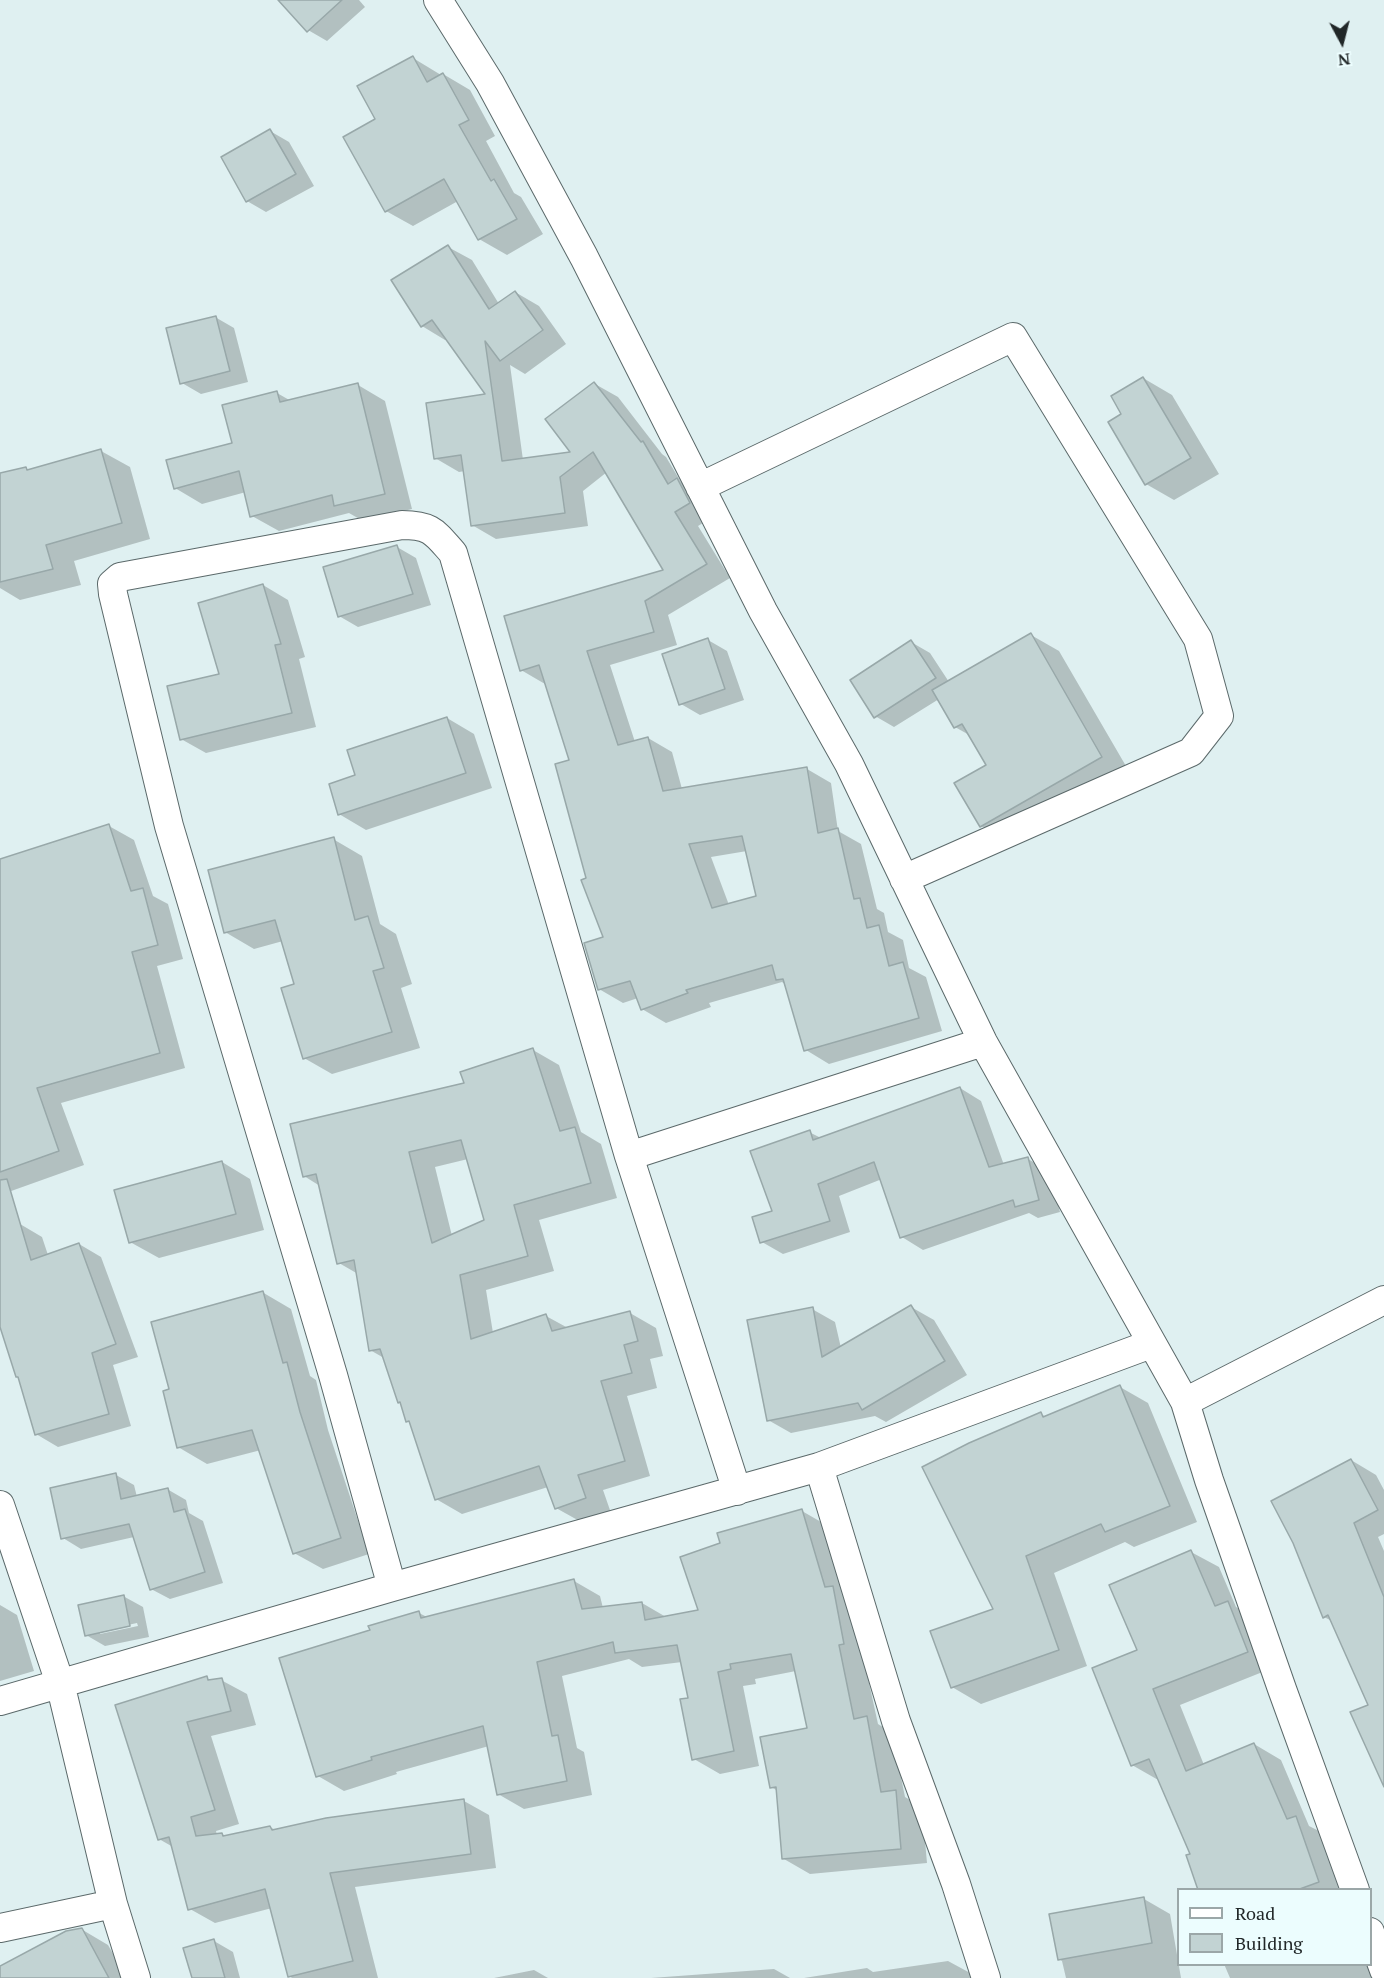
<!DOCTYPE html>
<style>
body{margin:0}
#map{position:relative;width:1384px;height:1978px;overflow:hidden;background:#dff0f1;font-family:"PT Serif",serif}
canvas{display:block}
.legend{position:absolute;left:1177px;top:1888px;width:195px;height:78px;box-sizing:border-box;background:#ecfdfe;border:2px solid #9ba7a8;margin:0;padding:8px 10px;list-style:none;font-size:18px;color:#212728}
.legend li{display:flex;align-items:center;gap:12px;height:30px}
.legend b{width:30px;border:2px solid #9ba7a8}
.north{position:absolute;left:1312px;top:12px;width:60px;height:60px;-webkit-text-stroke:4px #ecfdfe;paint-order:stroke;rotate:173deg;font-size:16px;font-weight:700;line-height:24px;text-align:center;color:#212728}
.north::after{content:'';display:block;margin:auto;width:21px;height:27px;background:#212728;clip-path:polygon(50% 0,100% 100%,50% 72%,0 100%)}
</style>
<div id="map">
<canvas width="1384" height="1978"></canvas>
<ul class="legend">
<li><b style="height:8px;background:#fff"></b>Road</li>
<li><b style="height:16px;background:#c2d3d3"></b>Building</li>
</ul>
<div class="north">N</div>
</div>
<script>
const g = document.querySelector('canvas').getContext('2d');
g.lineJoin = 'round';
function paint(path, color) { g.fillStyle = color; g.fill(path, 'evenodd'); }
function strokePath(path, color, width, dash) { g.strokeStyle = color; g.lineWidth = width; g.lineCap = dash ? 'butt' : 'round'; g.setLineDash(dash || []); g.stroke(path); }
paint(new Path2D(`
 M280,0H359L365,7L327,41L308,30Z
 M413,58L441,75L443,74L470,90L495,136L486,141L514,193L521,197L543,234L507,255L479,239L458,201L413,226L386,211L377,119Z
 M270,131L289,142L314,186L266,212L247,201Z
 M448,247L472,260L499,304L515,292L539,306L566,344L525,374L510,365L523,460L573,453L595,384L618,397L662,454L666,457L681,482L701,493L713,517L698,526L730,578L668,615L677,645L610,665L635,742L648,738L672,752L682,789L807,769L831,783L838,831L861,844L877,909L884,913L888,932L903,940L909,968L926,977L942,1031L829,1064L806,1050L786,985L782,982L709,1003L711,1007L666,1023L642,1009L638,998L623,1003L599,989L605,938L587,879L571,761L545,684L521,670L666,570L607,472L583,491L588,526L496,539L472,525L465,471L459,472L435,458L488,395L447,339L445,340L422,326ZM747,851L758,897L729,905L711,857Z
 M215,317L234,328L248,382L201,394L182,383Z
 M1143,378L1172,395L1219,474L1174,500L1146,484L1123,415Z
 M358,385L385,401L412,509L363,521L349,513L279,531L252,516L246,492L202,504L175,488L234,444L277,393L291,401Z
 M101,451L130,467L150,539L74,561L81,585L20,600L0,588V475L26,468L30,471Z
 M397,547L416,558L431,605L358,627L339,616Z
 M263,585L288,600L305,657L299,659L316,727L206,753L181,739L221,675Z
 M1031,635L1059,651L1130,773L1010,843L981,826L988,765L971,736L955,727L939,699L894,727L875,716L911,642L930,653L949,682Z
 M708,640L727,651L744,700L700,715L681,704Z
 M447,718L474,734L492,788L366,830L339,814L357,776Z
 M109,826L134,840L153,896L168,904L183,959L157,966L185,1068L61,1103L84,1165L0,1195V861Z
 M333,839L362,856L380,924L396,934L412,984L401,988L420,1048L332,1074L304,1058L296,985L283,941L254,949L225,932Z
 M533,1050L559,1065L581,1132L601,1144L617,1198L539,1220L554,1271L486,1290L493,1333L546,1316L568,1328L630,1313L656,1328L663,1356L650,1359L657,1388L627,1396L650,1476L603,1490L611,1513L583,1523L556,1508L548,1487L462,1514L436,1499L412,1423L408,1421L402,1404L399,1402L384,1358L370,1350L358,1274L339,1263L320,1186L304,1176L465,1084ZM468,1159L486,1221L452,1236L435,1167Z
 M960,1088L981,1101L1004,1165L1028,1159L1049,1171L1060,1212L1038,1218L1029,1213L923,1250L902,1237L882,1179L839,1196L850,1232L783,1254L762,1242L809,1132L821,1138Z
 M222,1162L250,1179L264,1230L159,1258L130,1242Z
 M20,1224L42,1237L48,1255L79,1244L101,1257L138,1357L113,1365L131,1426L58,1447L36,1434L20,1377L0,1322V1229Z
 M262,1292L291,1309L310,1376L316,1380L328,1430L369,1554L323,1569L294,1553L261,1450L207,1464L178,1447L171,1390Z
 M911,1307L934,1320L967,1375L886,1422L875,1416L791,1433L768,1420L812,1309L835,1322L841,1348Z
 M1120,1387L1148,1403L1197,1522L1134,1547L1125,1542L1054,1573L1087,1666L981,1704L952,1687L995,1609L1041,1414L1046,1417Z
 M1351,1460L1376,1475L1384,1490V1534L1378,1537L1384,1551V1772L1370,1706L1332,1621L1324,1617Z
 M116,1475L134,1485L137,1497L167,1489L186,1500L189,1513L203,1521L223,1583L170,1599L151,1589L134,1537L81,1549L63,1538Z
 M802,1511L828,1526L864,1660L878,1724L892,1733L905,1797L922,1807L927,1863L810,1874L784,1859L778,1791L771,1787L809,1729L796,1671L755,1679L756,1684L743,1686L759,1766L720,1774L694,1759L689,1699L682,1662L642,1667L629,1659L562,1676L577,1748L584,1752L592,1795L524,1809L498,1794L489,1746L396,1772L397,1774L344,1791L318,1776L371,1631L419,1613L429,1618L574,1581L600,1596L603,1608L642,1603L666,1617L700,1611L722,1544Z
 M1191,1552L1219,1567L1236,1607L1256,1618L1275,1667L1180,1705L1204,1765L1254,1744L1281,1760L1309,1826L1323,1833L1343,1890H1200L1192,1855L1160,1781L1132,1765L1138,1651Z
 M123,1596L143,1607L149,1637L105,1646L86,1635ZM137,1623L138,1626L100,1634V1631Z
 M0,1605L17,1615L34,1671L0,1681Z
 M207,1678L212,1681L221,1680L247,1694L256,1725L211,1736L239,1824L216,1831L217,1835L222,1834L227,1837L270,1827L277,1831L464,1801L489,1815L496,1868L355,1887L378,1978H292L289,1976L272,1908L215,1923L190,1909L173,1847L159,1839L117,1706Z
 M1144,1899L1170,1914L1181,1978H1066L1062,1961L1059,1959Z
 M81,1929L108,1945L127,1978H0V1968Z
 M214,1941L233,1952L240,1978H193Z
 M948,1961L972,1974L973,1978H804L867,1968L873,1972Z
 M1224,1964H1369L1375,1978H1230Z
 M774,1969L790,1978H651Z
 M534,1970L548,1978H494Z`), '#0003');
const building = new Path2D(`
 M278,0H342L307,32Z
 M413,56L427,82L443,73L469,120L459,125L491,181L494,179L517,219L478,240L444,179L385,212L343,137L375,119L357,86Z
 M270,129L296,174L246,202L221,157Z
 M448,245L489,309L515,291L543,330L500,361L485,341L502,461L570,452L545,419L594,382L641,442L643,441L668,484L677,478L690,503L675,512L707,564L645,601L654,632L587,651L618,745L648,737L663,791L807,767L818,833L838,828L854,899L860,898L867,928L879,925L889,966L903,962L919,1018L804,1051L783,979L776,980L772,965L686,990L688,993L641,1010L630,981L598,990L584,943L603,937L581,880L586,878L555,764L569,760L539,665L520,671L504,616L663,570L593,452L560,477L565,513L471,526L461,455L434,459L426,403L485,394L432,320L421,327L391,280ZM742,836L756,896L712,908L689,844Z
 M216,316L230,371L180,384L166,328Z
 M1143,377L1191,458L1145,485L1108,422L1121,414L1111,396Z
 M358,383L385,494L334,506L332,495L250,517L239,471L174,489L166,460L232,443L222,405L277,391L280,402Z
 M101,449L122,523L46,545L53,569L0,582V473L26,467L27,470Z
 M397,545L413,594L338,617L323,567Z
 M263,584L281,644L275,645L292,713L180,740L167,686L219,674L198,603Z
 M1031,633L1102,757L980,827L954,783L986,765L962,724L954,728L932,690Z
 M708,638L725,689L679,705L662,654Z
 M911,640L936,678L874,718L850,680Z
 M447,717L466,773L338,815L329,784L355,775L347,750Z
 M109,824L131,891L143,888L158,945L132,952L160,1053L37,1088L59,1151L0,1172V859Z
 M334,837L355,920L368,916L384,968L373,971L392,1032L303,1059L281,988L294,984L275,920L224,933L208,870Z
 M533,1048L560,1131L575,1127L591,1183L514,1205L528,1256L460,1275L471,1339L546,1314L552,1331L630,1311L638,1341L624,1345L632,1373L601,1381L625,1461L578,1475L586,1498L555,1509L539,1466L435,1500L409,1421L406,1422L400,1402L398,1403L380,1349L369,1351L354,1260L337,1264L316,1174L303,1177L290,1124L464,1083L460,1072ZM461,1140L484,1220L432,1243L409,1152Z
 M960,1087L989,1167L1028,1157L1039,1200L1015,1207L1013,1200L900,1238L874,1162L818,1184L830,1221L760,1243L752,1217L772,1211L750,1151L810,1130L813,1140Z
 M222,1161L236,1214L129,1243L114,1190Z
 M7,1179L31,1260L79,1243L116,1344L92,1353L109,1414L35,1435L18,1377H16L0,1327V1180Z
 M263,1291L283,1363L287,1362L300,1412L341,1538L293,1554L252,1430L177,1448L163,1391L169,1389L151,1322Z
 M911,1305L945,1361L862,1410L858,1403L767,1421L747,1320L813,1307L822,1357Z
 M1120,1385L1170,1506L1105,1532L1101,1524L1026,1556L1059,1650L951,1688L930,1631L993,1609L922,1467L969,1443L1041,1412L1043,1417Z
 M1351,1459L1378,1510L1354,1523L1384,1597V1787L1350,1712L1368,1705L1328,1615L1323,1618L1293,1543L1271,1501Z
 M116,1473L121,1499L168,1488L174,1512L185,1509L205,1572L150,1590L129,1524L61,1539L50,1488Z
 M802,1509L825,1587L833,1586L844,1644L839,1645L854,1719L867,1716L881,1792L896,1790L901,1849L782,1859L776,1787L770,1788L760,1737L807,1728L791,1654L730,1664L731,1669L718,1672L734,1751L692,1760L680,1699L688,1698L677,1645L615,1653L613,1642L537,1662L552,1736L558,1735L567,1781L497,1795L483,1726L371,1757L372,1760L316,1777L279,1658L370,1630L368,1626L419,1611L421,1618L574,1579L582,1609L642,1602L645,1620L698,1610L680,1557L720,1543L717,1533Z
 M1191,1550L1215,1606L1228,1601L1248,1652L1153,1689L1186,1771L1254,1743L1287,1819L1296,1816L1319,1882L1297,1890H1198L1186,1855L1190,1854L1149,1759L1131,1766L1092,1668L1137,1650L1109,1585Z
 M124,1595L130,1626L85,1636L78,1605Z
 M207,1676L208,1680L222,1678L231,1711L187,1722L215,1810L191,1817L196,1836L222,1833L223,1836L270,1826L272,1830L326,1818L464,1799L471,1854L330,1873L353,1961L288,1977L265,1889L188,1910L169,1837L158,1840L115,1705Z
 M1144,1897L1152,1943L1058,1960L1049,1914Z
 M82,1928L109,1978H0V1966L66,1931Z
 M214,1939L225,1978H192L183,1948Z`);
paint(building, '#c2d3d3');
strokePath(building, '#98a8a9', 1.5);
const street = new Path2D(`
 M438,0L490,83L584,257L763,611L849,764L983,1042L1185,1402L1209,1480L1282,1689L1355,1890
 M700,487L1013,337L1198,639L1219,716L1191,752L904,879
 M629,1156L983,1042
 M1185,1402L1384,1300
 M0,1505L60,1683L113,1904L136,1978
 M392,1587L333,1375L169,826L113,594L112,584L120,577L402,525C432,525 435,533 453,553L629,1156L737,1491
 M0,1701L392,1587L819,1467
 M0,1928L113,1904
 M1370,1932L1384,1970
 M986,1978L956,1884L896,1721L819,1467L1151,1344`);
strokePath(street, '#5b696a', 30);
strokePath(street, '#fff', 28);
</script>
